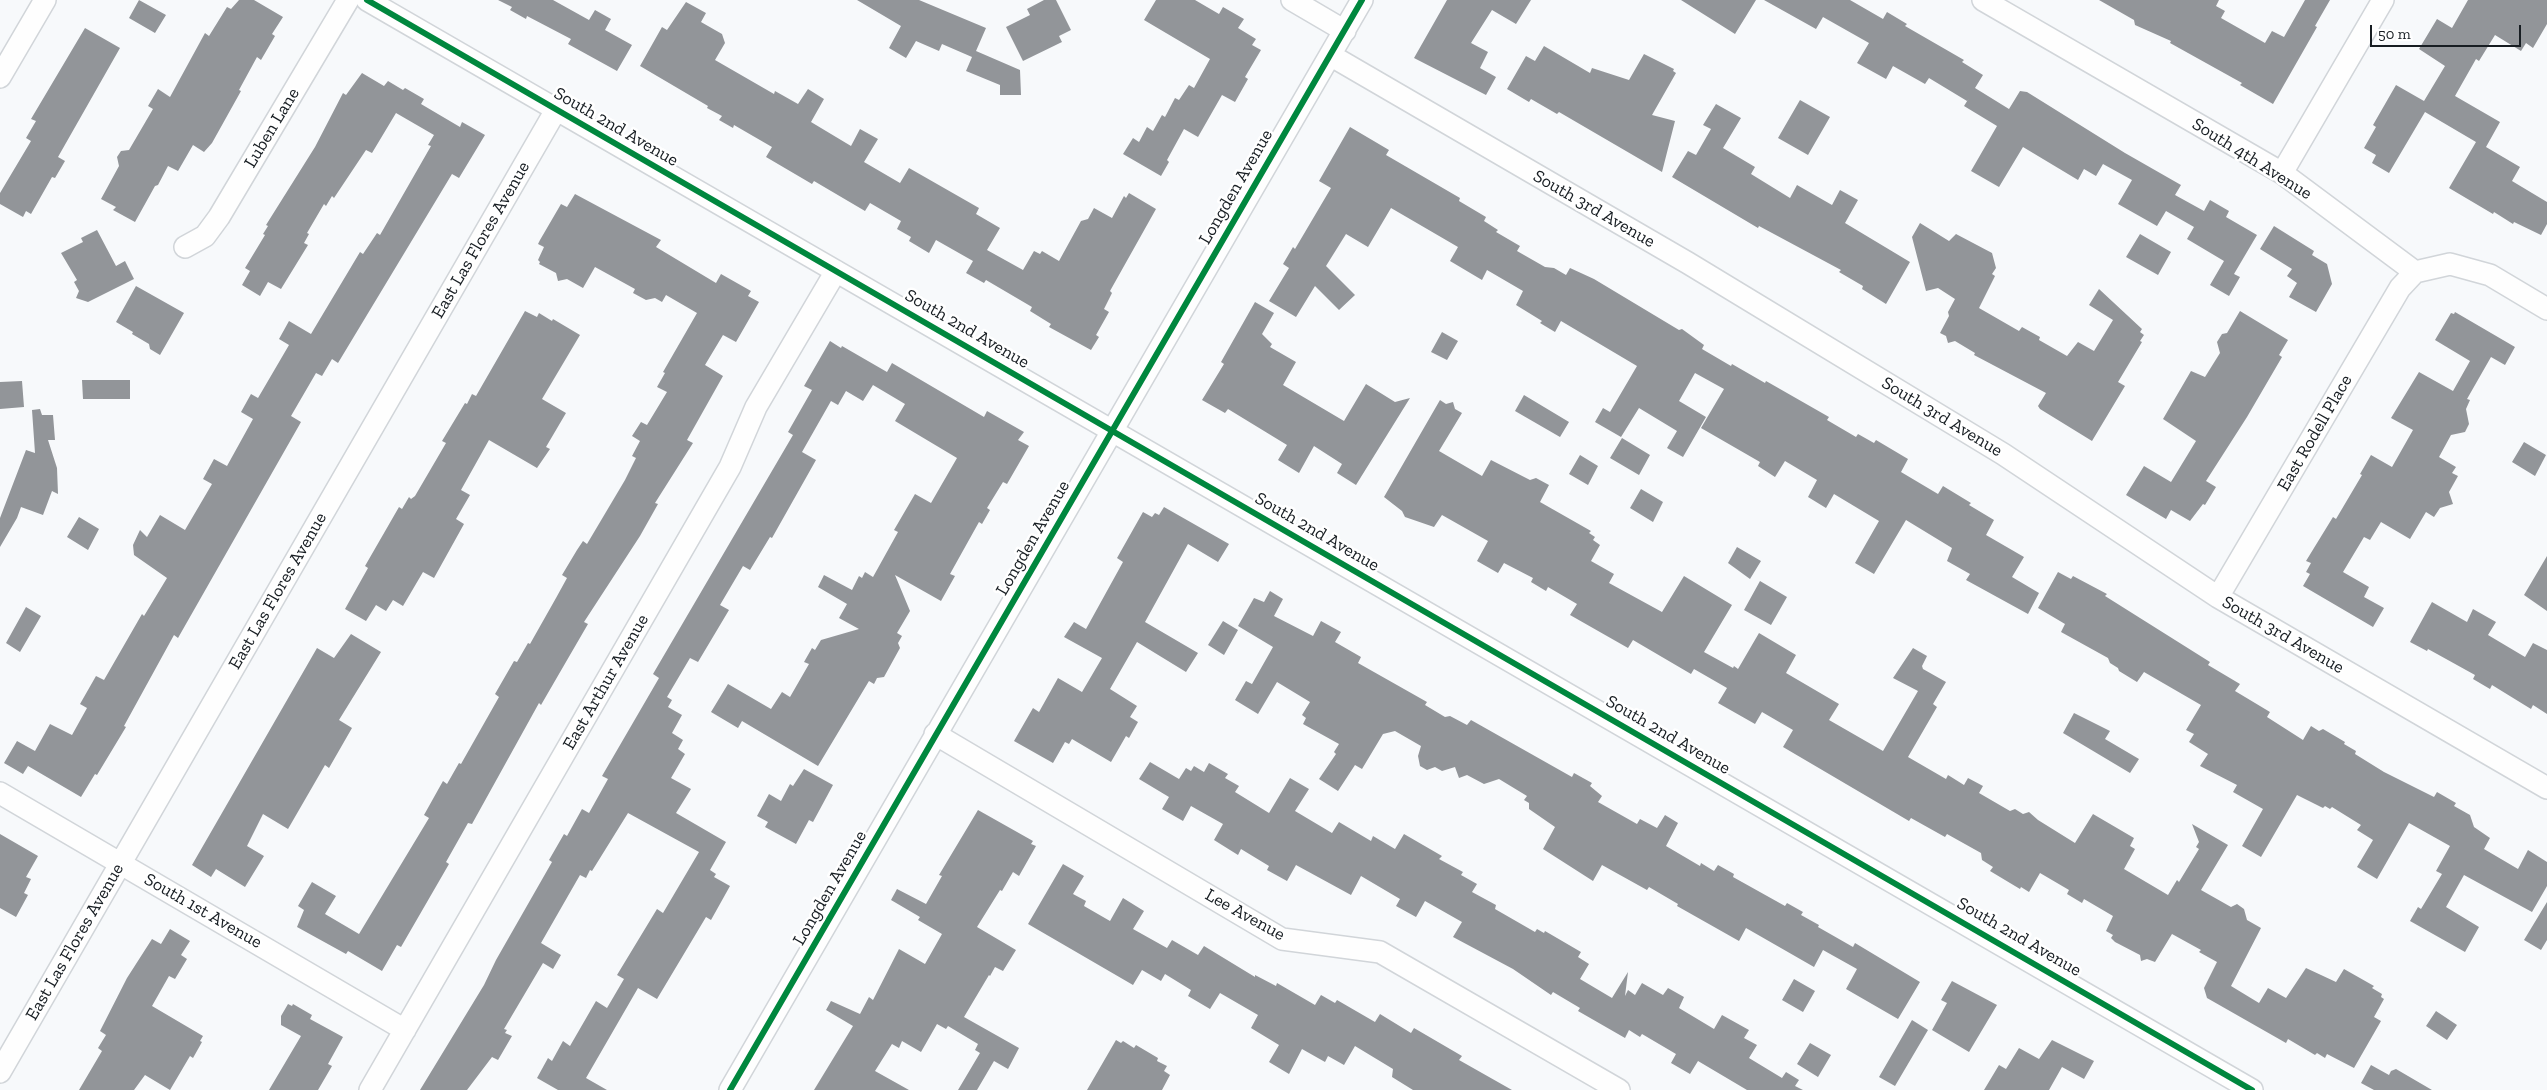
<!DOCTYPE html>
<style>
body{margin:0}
#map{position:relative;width:2547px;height:1090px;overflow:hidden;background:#f7f9fb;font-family:"Zilla Slab",serif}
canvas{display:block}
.scale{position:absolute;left:2370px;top:25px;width:151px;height:22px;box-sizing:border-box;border:2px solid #171d22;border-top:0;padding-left:6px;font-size:15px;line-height:18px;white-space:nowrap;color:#171d22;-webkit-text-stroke:4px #fff;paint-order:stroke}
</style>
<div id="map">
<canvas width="2547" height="1090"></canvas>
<div class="scale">50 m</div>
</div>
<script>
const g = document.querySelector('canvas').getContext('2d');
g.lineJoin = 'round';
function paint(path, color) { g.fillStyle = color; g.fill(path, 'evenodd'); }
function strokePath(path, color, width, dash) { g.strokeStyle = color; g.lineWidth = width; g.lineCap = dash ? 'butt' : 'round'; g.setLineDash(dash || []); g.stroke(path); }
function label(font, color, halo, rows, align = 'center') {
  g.font = font + ' "Zilla Slab",serif'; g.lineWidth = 5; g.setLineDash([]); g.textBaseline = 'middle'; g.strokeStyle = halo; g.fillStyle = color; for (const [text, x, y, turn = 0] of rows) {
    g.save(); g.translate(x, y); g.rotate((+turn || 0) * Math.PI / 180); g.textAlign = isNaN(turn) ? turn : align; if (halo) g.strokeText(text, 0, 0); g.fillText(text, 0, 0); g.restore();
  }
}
paint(new Path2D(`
 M139,0L166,15L155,33L129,18Z
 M239,0H254L283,17L272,34L275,36L261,60L257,57L239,90L241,91L212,143L204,152L193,145L178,171L168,166L158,185L155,186L135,222L113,210L116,207L101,199L119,166L117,157L121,151L129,150L153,109L148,106L158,89L170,97L205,33L209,36L227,7L231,9Z
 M498,0H553L589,20L595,10L611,19L605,30L632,45L617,71L568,44L571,39L527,16L526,19L510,10L512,7Z
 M857,0H919L986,28L976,51L1020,70L1021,95H1000V85L966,71L972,57L942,44L939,51L916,41L906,58L889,48L901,26Z
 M1044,0H1056L1071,30L1059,36L1062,42L1023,61L1006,27L1030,15L1027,9Z
 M1156,0H1195L1219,14L1223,7L1244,19L1238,28L1256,39L1252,45L1261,50L1245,77L1248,79L1235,102L1222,95L1198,137L1184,129L1167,160L1169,162L1161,176L1123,154L1133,138L1139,142L1147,127L1153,131L1162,115L1165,117L1175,98L1179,100L1189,85L1194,88L1210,59L1144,20Z
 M1447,0H1531L1516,24L1492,10L1471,43L1488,52L1480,68L1496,77L1486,95L1414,58Z
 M1681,0H1756L1735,34Z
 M1764,0H1850L1883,19L1887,12L1907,24L1905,26L1964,60L1962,62L1983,75L1975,88L2009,109L2020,91L2027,92L2125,153L2181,185L2175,195L2204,211L2210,200L2229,211L2226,217L2257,235L2234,274L2240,277L2229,296L2210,285L2224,261L2187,239L2194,227L2166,211L2157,226L2118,204L2132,180L2103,164L2096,176L2084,169L2078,180L2023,147L1999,187L1971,171L1997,126L1964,106L1969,98L1967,101L1929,78L1925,84L1893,66L1886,79L1857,63L1869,43L1823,17L1816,29Z
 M2099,0H2219L2216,6L2225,11L2221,18L2265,43L2272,31L2284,37L2305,0H2330L2315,26L2317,27L2273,104L2240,85L2242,83L2170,43L2171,41L2135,25L2134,20Z
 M2468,0H2547V24L2533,48L2526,43L2521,51L2495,35L2479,61L2476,59L2455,96L2500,122L2486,147L2520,167L2512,181L2547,202V224L2541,235L2514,222L2513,224L2494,212L2493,214L2449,188L2476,142L2425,112L2389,173L2372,163L2376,155L2364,148L2376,127L2373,125L2396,85L2424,101L2445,66L2419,49L2437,19L2452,28Z
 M686,2L706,13L701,22L722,34L725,43L715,60L774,94L775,91L798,104L808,89L824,99L811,122L851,146L860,129L878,139L864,162L900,183L909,168L979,208L976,214L1000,228L987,250L1023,270L1034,251L1040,254L1042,251L1059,261L1081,221L1088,219L1094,208L1112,218L1124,196L1126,198L1129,193L1156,209L1110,291L1112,293L1104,309L1109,312L1096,335L1099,337L1091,350L1049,327L1051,324L1030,311L1032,307L986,280L984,283L966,273L973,261L936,240L929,253L909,241L911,237L897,229L901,221L870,203L865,211L814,181L812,184L766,157L772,147L734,125L733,128L719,120L722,116L707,108L708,106L640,66L662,27L667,30Z
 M85,28L120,48L58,157L65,161L55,178L52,177L31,214L26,211L23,217L0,204V193L31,141L26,138L36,121L31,119Z
 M1544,46L1590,73L1592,68L1629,80L1644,54L1674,69L1673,71L1676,73L1652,115L1675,121L1662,172L1559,112L1557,114L1531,99L1529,102L1507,89L1526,56L1535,61Z
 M362,73L384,86L388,81L403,90L405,88L424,99L421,104L460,127L462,122L485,135L459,178L452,174L338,363L332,359L322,376L316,373L291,416L301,422L178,638L174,635L124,726L126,727L97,775L95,774L81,797L28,766L23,774L4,763L17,741L35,751L50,724L72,735L87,708L80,704L96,676L104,680L142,614L144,616L167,578L134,555L133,545L140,530L147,537L160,515L185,530L212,484L203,479L214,459L227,466L253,419L241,412L251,394L258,398L289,345L279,339L289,321L311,334L360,252L363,254L377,233L380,235L431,146L428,145L434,135L396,113L372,153L366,150L334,198L332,196L326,206L324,204L307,233L309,234L304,243L308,245L281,289L268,282L260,296L242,285L250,271L245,268L265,235L263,234L268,226L266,225L315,147L343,93L346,95Z
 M1800,100L1830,117L1808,155L1778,138Z
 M1716,104L1741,118L1723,148L1755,167L1751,174L1790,198L1797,185L1832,205L1840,190L1858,200L1845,223L1910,262L1886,304L1862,289L1863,286L1839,272L1841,270L1759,226L1758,228L1672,177L1688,151L1696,155L1711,129L1703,125Z
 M1350,127L1389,150L1386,155L1460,198L1459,201L1486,217L1484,221L1498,230L1496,232L1520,246L1517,251L1545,267L1554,268L1566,275L1570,268L1594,279L1679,330L1682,329L1704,345L1702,349L1731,366L1732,364L1765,383L1766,381L1829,417L1827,420L1856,437L1858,434L1874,443L1876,440L1908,459L1901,472L1938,494L1943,486L1971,503L1969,505L1994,520L1986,535L2024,557L2012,577L2039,593L2028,614L1966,580L1970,574L1947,561L1952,548L1906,520L1874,574L1855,563L1879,521L1834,494L1826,508L1808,497L1817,480L1785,461L1775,477L1758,466L1760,462L1701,428L1724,389L1695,373L1679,401L1706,417L1683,457L1667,448L1677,431L1639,408L1621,437L1595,422L1603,408L1610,412L1637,366L1561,321L1555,332L1540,323L1542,321L1516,305L1523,291L1487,270L1482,280L1450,261L1458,247L1391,208L1368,247L1346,234L1326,266L1355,295L1339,310L1315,286L1296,317L1269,301L1289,268L1283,264L1293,247L1295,249L1331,188L1319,181Z
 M575,194L661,240L656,247L716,283L721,274L751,291L748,296L759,302L736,342L723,335L705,365L723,376L687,440L693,443L655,503L658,504L640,536L584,622L588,624L570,655L541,705L539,703L472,824L468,823L446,862L449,864L401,947L397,945L382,971L348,951L346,954L297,927L304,910L298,906L312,882L336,896L325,914L359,934L429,818L424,815L443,781L447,784L459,763L461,764L499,697L495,694L514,661L517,662L528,643L530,644L556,598L567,578L562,575L577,550L583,541L587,544L625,480L636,458L632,456L640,441L632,436L641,422L647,425L667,392L657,387L665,373L663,372L697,313L666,295L662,302L655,298L646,300L633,293L635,289L595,267L583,288L567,279L558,281L556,273L539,264L540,262L538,260L544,247L538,244L540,240L561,204L567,207Z
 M1920,223L1949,241L1956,234L1992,253L1996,268L1992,274L1995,276L1979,308L2019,331L2022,327L2040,337L2039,340L2067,356L2078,342L2094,351L2113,320L2089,305L2099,289L2142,329L2140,332L2144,335L2140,341L2142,342L2118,382L2125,386L2092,441L2040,409L2038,406L2046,393L1974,355L1975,353L1955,341L1948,343L1946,336L1940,333L1949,316L1948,312L1955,299L1938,288L1926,291L1912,237Z
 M2274,226L2314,251L2312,255L2327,264L2332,284L2316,312L2289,297L2297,283L2287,276L2292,269L2260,249Z
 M97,230L116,266L125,261L134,279L88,302L76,298L79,291L74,282L77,280L61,253L83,242L81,238Z
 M2140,234L2171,252L2158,275L2126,257Z
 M136,286L184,313L160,355L150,349L149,344L132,334L133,332L116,322Z
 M1255,302L1274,313L1262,334L1272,344L1270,347L1296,362L1283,385L1344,421L1366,384L1395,402L1410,398L1356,485L1337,473L1342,464L1314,446L1299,473L1278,460L1287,445L1228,409L1225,413L1202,400L1224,364L1221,362Z
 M525,311L537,317L539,313L552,321L553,319L580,335L542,399L566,413L546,447L550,449L537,468L489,440L461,490L470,495L456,519L464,524L434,578L423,572L403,606L393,600L386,611L376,605L366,621L345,609L368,568L365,566L399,507L402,509L409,497L411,499L415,496L446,443L442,441L465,403L467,404L472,394L476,396Z
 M2240,311L2288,340L2279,355L2282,357L2247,417L2206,481L2216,487L2205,505L2203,504L2190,521L2171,510L2166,519L2126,495L2144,466L2171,482L2196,441L2163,419L2191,371L2205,377L2220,353L2217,342L2222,334L2227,333Z
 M2455,312L2515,347L2505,365L2491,357L2467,399L2470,400L2466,409L2469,424L2465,432L2451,435L2439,457L2456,467L2452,473L2458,476L2449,492L2453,504L2440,508L2434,517L2426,512L2410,539L2381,522L2370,540L2364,537L2343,572L2369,587L2364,597L2384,608L2373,627L2303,586L2310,574L2306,572L2311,563L2306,561L2333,517L2336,519L2362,475L2360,474L2371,455L2392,467L2413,430L2391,418L2419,372L2453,391L2470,361L2435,340L2451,313L2454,314Z
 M1442,332L1458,341L1447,360L1431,352Z
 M830,341L841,348L842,346L887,372L892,363L984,417L987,411L1024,432L1018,440L1029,446L1007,484L1003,482L987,508L990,510L982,524L979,522L950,574L955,576L941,601L895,575L910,611L897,633L902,636L898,643L900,648L884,677L877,678L874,684L869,681L818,766L742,721L738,728L711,712L728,684L771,709L782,692L790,697L809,664L804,662L812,648L815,650L821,640L859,629L839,618L847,604L818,587L824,575L852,590L859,576L862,578L865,572L873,577L898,532L894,530L915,494L931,503L957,458L895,421L905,404L873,385L863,401L846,391L838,405L831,401L802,452L816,460L772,538L770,537L750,570L743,566L720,605L729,610L698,662L690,658L667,697L672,700L668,707L682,715L672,733L683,740L678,749L685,754L671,778L691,789L676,813L726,842L710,870L716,874L714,877L730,886L711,920L706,917L657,999L638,988L586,1078L607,1090H558L537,1078L548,1058L552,1061L563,1041L570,1046L596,1001L607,1008L624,979L617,975L657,909L663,913L699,852L628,813L592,871L590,870L586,878L580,875L541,943L561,955L553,969L543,963L504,1029L507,1030L505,1033L512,1036L498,1060L492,1057L467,1090H420L484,985L496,960L552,862L549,860L564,834L567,836L582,809L589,813L608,779L602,776L659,678L653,674L793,435L788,432L812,390L804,386Z
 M82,380H130V399H83Z
 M22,381L24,407L0,409V382Z
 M1524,395L1569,422L1560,437L1515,411Z
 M1440,400L1446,404L1453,402L1455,409L1462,413L1439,451L1482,476L1491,460L1530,480L1536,478L1549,485L1540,502L1591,531L1589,533L1595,537L1593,540L1600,545L1591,561L1614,574L1609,583L1662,612L1684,576L1732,605L1704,652L1733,668L1734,666L1738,669L1759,633L1796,655L1786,673L1839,704L1829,720L1883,751L1918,691L1893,678L1913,648L1927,656L1922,666L1923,669L1946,682L1933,704L1937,707L1908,757L1946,779L1948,775L1964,785L1968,778L1983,786L1979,793L2010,811L2015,809L2023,814L2029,812L2038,820L2075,843L2093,814L2134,838L2130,846L2135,849L2124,869L2168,895L2177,880L2179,882L2199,849L2196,847L2199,842L2192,824L2228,845L2201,890L2231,907L2237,904L2244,909L2247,920L2261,928L2231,986L2259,1003L2268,988L2286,998L2306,968L2336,982L2344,969L2374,986L2372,988L2382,994L2381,997L2384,999L2374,1017L2381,1021L2354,1068L2327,1054L2325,1058L2317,1053L2315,1055L2288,1039L2286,1043L2207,998L2204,988L2217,962L2199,952L2201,950L2172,934L2155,962L2147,959L2141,961L2140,955L2115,942L2111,938L2113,935L2106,931L2113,916L2084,899L2082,903L2067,894L2069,890L2040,873L2029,892L2021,887L2020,889L1990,871L1993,867L1982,860L1981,853L1947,834L1945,837L1911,818L1909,821L1783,747L1793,730L1762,712L1755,724L1718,703L1727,688L1694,669L1691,674L1633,640L1628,648L1570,615L1577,604L1548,587L1546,591L1531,582L1533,578L1504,563L1498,573L1477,561L1488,541L1442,515L1434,527L1405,517L1402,511L1384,497Z
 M40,409L42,415H53L55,440H48L57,468L58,494L52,491L43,515L21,507L17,518L0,547V518L26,450L35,453L32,410Z
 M1622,438L1650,455L1639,475L1610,458Z
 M2524,442L2546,455L2535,476L2512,462Z
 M1580,455L1598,466L1588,485L1569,474Z
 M1641,489L1663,502L1653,522L1630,508Z
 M1164,507L1229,544L1218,562L1188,544L1145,622L1198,653L1186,672L1137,642L1110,689L1137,706L1130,717L1138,722L1129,738L1126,736L1111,762L1072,739L1069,744L1065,742L1053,763L1014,741L1033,708L1039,712L1058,678L1082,692L1102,658L1064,637L1074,622L1086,629L1123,562L1117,558L1143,512L1152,517L1155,513L1159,515Z
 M79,517L99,529L88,550L67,537Z
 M1737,547L1761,561L1750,579L1728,563Z
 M2547,556V611L2524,595Z
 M2058,572L2071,579L2073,576L2107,594L2105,596L2210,662L2208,665L2240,684L2235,691L2270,712L2267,717L2303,740L2311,726L2319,731L2323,729L2345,742L2344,744L2356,751L2355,754L2384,772L2434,797L2437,792L2456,803L2454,806L2470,815L2474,827L2490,838L2484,849L2518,869L2528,850L2547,862V886L2532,912L2464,875L2446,907L2479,927L2465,952L2410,921L2418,907L2421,909L2442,874L2436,871L2450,846L2409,823L2377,879L2357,867L2373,840L2357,830L2361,825L2332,807L2330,809L2325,806L2323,808L2297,795L2261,857L2242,846L2263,809L2233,792L2237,785L2200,766L2208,754L2189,742L2194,734L2186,730L2201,705L2144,672L2137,682L2119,671L2118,668L2110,663L2108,658L2061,632L2065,624L2038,608Z
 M1760,581L1787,597L1771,625L1744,610Z
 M1270,591L1283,599L1274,616L1313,636L1321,621L1341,632L1335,642L1361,657L1358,663L1427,702L1425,705L1445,717L1450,716L1467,725L1471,720L1572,777L1574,773L1592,783L1590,786L1602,796L1598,802L1637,824L1640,819L1657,828L1665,815L1678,823L1666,846L1700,866L1701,863L1714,871L1718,865L1734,874L1733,877L1785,906L1787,903L1803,912L1801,915L1819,925L1818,927L1853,947L1855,943L1920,982L1898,1019L1846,989L1857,969L1823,950L1814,967L1746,928L1739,941L1677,906L1678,904L1649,887L1647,890L1602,865L1593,881L1543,849L1555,827L1529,809V803L1524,800L1527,796L1499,779L1484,784L1467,775L1459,778L1455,767L1442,771L1435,767L1427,770L1420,766L1418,756L1421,746L1395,731L1383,734L1362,769L1355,765L1338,791L1319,779L1336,754L1334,752L1339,744L1303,724L1306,718L1302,715L1310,702L1277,682L1258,714L1235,700L1246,681L1252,684L1273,647L1238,626L1254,598L1264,602Z
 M2432,602L2467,622L2473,609L2496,622L2488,635L2525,657L2533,643L2547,650V714L2533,705L2531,709L2492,685L2490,689L2473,679L2475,675L2428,649L2427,651L2410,642Z
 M26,607L41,616L20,652L6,643Z
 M1223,621L1238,630L1224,655L1208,645Z
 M351,634L381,652L339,720L352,728L329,768L325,765L288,829L263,814L247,846L264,856L245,887L216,869L211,877L192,865L317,648L334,658Z
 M2074,713L2110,731L2105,739L2139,759L2130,773L2063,733Z
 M1150,762L1179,779L1186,768L1191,771L1194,766L1204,772L1209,763L1228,774L1225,778L1239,786L1235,792L1269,813L1290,778L1309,789L1295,811L1332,833L1339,822L1371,841L1373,836L1395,849L1404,834L1442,856L1439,859L1463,872L1461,875L1477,884L1472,892L1496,905L1495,909L1535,932L1537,929L1544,933L1545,931L1581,952L1578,957L1589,964L1580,979L1612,998L1628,972L1625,996L1628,990L1635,995L1642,983L1663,995L1668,988L1684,997L1679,1008L1714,1029L1722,1015L1749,1030L1744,1038L1757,1045L1749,1058L1782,1078L1786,1072L1799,1080L1795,1086L1803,1090H1747L1698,1061L1690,1074L1671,1063L1676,1054L1642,1034L1640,1037L1629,1030L1625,1038L1578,1011L1580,1008L1553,992L1551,995L1513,969L1453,937L1462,922L1425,901L1416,917L1396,906L1400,899L1361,876L1351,895L1296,865L1287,881L1267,870L1269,866L1241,849L1238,855L1214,840L1223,824L1191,806L1183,821L1162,809L1169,797L1139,779Z
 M804,769L833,785L813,822L809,820L796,844L765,827L768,822L757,816L769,794L781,801L790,784L793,786Z
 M978,810L1033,841L1031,844L1036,846L1019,876L1013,872L1002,891L1000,890L977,927L1016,950L1003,971L995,967L990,976L989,975L964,1017L1019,1048L1008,1069L994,1061L977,1090H958L980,1053L975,1050L978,1044L948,1026L946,1029L937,1024L921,1052L902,1041L899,1048L892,1044L875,1071L909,1090H814L853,1026L826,1010L831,1001L860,1014L869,997L873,1000L899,949L925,964L942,934L918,920L920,917L891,900L897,889L926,904L942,876L939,875Z
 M0,834L38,856L26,877L31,879L24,893L28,895L16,917L0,908Z
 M1063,864L1084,876L1073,894L1086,901L1084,906L1110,921L1123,898L1144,911L1133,929L1167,948L1172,940L1198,955L1204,946L1255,977V975L1276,986L1277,983L1315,1005L1321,995L1335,1003L1337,1000L1375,1022L1380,1014L1411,1033L1414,1028L1462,1056L1459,1060L1512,1090H1413L1392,1077L1393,1069L1355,1046L1344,1065L1328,1056L1325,1062L1302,1049L1289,1074L1269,1062L1279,1045L1251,1028L1258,1015L1220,993L1210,1009L1188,996L1191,990L1165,974L1161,981L1142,970L1133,985L1028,924Z
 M2547,902V940L2541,950L2524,940Z
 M170,929L190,941L181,955L187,959L175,979L169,976L152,1006L203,1036L200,1041L202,1042L193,1058L190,1056L170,1090L145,1075L134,1090H79L102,1051L98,1048L106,1035L100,1031L127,978L152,939L161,944Z
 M1794,979L1815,991L1803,1012L1782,1000Z
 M1952,981L1997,1005L1969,1052L1932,1030L1947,1003L1941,1000Z
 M288,1004L292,1006L293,1004L312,1015L310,1019L343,1037L328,1064L332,1066L318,1090H269L301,1036L281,1025V1016Z
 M2436,1011L2457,1025L2447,1040L2426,1026Z
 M1912,1020L1928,1030L1895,1086L1879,1077Z
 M1116,1040L1121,1043L1123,1041L1134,1048L1136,1045L1158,1058L1157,1061L1167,1066L1164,1071L1170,1075L1162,1090H1087Z
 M2052,1040L2094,1061L2084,1079L2062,1067L2049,1090H1984L1999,1065L2006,1069L2019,1048L2039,1059Z
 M1810,1043L1831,1055L1818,1077L1797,1064Z
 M2371,1065L2389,1075L2391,1071L2396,1069L2432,1090H2374L2361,1083Z`), '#929599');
const minor = new Path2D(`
 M367,0L2252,1090
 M1292,0L1345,31
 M1983,0L2282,173L2415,272L2450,264L2490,275L2547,309
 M1330,55L1688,263L2003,454L2218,597L2547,788
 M0,77L45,0
 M2282,173L2383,0
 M185,247L205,236L219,217L348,0
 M2218,597L2400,288L2415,272
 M935,734L1282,939L1380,952L1619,1090
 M0,793L405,1030
 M0,1072L556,110
 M370,1090L730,467L756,407L836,271
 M730,1090L1362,0`);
strokePath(minor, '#d1d5d9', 24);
strokePath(minor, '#fefefe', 21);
strokePath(new Path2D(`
 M367,0L2252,1090
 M730,1090L1362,0`), '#00873e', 6);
label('18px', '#171d22', '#fff', [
 ["South 2nd Avenue",616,127,30],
 ["Luben Lane",272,128,-59],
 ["South 4th Avenue",2252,159,32],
 ["Longden Avenue",1236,187,-60],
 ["South 3rd Avenue",1594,209,30],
 ["East Las Flores Avenue",481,240,-60],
 ["South 2nd Avenue",967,329,30],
 ["South 3rd Avenue",1942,417,31],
 ["East Rodell Place",2315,433,-60],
 ["South 2nd Avenue",1317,532,30],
 ["Longden Avenue",1033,538,-60],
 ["East Las Flores Avenue",278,591,-60],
 ["South 3rd Avenue",2283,635,30],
 ["East Arthur Avenue",606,682,-60],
 ["South 2nd Avenue",1668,735,30],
 ["Longden Avenue",830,888,-60],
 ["South 1st Avenue",203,911,30],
 ["Lee Avenue",1245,915,29],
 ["South 2nd Avenue",2019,937,30],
 ["East Las Flores Avenue",75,942,-60]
]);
</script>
